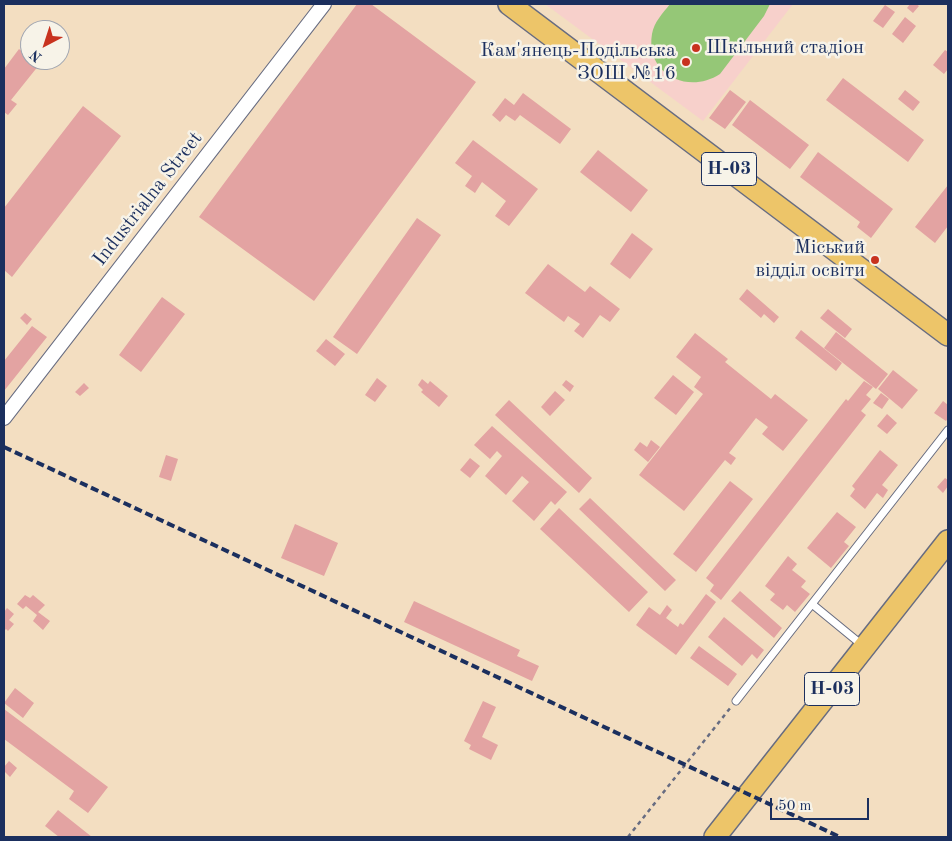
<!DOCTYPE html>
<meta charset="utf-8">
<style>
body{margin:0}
#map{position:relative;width:952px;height:841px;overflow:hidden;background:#f3dec1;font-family:"Old Standard TT",serif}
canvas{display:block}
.frame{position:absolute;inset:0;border:5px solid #1b2f5e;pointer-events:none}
.north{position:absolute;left:20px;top:20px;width:50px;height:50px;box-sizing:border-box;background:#f7f3e8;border:1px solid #9fa5b1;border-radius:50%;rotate:220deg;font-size:14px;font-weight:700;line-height:20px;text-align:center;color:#1b2f5e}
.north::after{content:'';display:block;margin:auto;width:18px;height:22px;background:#c8321e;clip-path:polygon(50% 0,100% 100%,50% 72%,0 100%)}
.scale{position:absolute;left:770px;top:798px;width:99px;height:22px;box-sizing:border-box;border:2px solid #1b2f5e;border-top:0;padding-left:6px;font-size:15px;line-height:18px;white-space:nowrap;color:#1b2f5e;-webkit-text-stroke:4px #f7f3e8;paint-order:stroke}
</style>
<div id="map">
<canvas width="952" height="841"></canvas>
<div class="frame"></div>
<div class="north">N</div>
<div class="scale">50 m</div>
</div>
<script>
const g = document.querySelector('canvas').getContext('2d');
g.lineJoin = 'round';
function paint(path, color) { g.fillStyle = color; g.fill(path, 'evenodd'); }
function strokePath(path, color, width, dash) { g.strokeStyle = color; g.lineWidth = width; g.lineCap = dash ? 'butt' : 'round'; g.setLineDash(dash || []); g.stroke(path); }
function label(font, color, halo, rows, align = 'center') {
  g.font = font + ' "Old Standard TT",serif'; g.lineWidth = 5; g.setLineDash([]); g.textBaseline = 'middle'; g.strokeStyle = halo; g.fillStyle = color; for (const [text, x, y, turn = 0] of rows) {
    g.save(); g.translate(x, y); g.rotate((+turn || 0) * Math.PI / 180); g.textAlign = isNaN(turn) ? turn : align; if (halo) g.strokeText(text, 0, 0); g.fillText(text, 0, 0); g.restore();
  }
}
paint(new Path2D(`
 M545,4H793L703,121Z`), '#f7d0cb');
paint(new Path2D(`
 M670,4H770L764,16L720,74C688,95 645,74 652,34C654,22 663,13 670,4Z`), '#95c777');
paint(new Path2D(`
 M357,4H371L476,82L314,301L199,217Z
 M910,4H916L919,6L913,13L907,8Z
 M885,5L895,12L883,28L873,21Z
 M905,17L916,26L903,43L892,34Z
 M19,49L30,58V60H33L39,65L11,100L17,104L8,115L4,112V69Z
 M945,50L948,52V69L944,74L933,65Z
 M843,78L924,140L908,162L826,100Z
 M730,90L746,102L725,129L709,118Z
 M905,90L920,102L913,111L898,99Z
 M523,93L571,129L560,144L520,115L515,121L506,115L500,122L492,115L505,98L514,105Z
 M750,100L809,145L790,169L732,125Z
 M83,106L121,136L12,277L4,270V208Z
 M473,140L538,189L509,226L495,216L506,201L482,182L475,193L465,186L472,176L455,163Z
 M598,150L648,190L631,212L580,172Z
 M818,152L893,209L871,238L857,227L860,222L800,177Z
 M948,185V226L935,243L915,227Z
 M417,218L441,235L357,354L333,337Z
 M632,233L653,249L630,279L610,264Z
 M548,264L585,292L590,286L620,309L610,322L600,315L583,338L574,331L580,324L568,316L564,322L525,293Z
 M747,289L779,317L774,323L764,314L761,318L739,299Z
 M162,297L185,314L141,372L119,355Z
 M828,309L852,329L845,338L820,318Z
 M25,313L32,319L27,325L20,318Z
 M32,326L47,337L4,391V361Z
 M801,330L842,363L836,371L795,338Z
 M836,332L888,374L876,389L824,348Z
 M695,333L728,359L725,362L771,399L775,394L808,420L783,451L762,434L768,427L756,418L729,453L736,458L731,465L725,460L684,511L639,475L703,394L694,387L701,377L676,357Z
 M326,339L345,354L335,366L316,351Z
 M893,370L918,390L902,409L878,389Z
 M673,375L694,392L676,415L654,398Z
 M377,378L387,386L375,402L365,395Z
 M422,379L428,384L430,381L448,396L439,407L421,392L423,390L418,385Z
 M566,380L574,386L570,392L562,385Z
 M864,381L873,387L866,395L871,399L861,411L866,415L721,600L710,591L714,585L706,578L846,399L848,401Z
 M84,383L89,388L80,396L75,392Z
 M555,391L565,400L550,416L541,407Z
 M881,393L889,399L882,409L873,403Z
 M509,400L592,478L579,493L495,415Z
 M943,401L948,405V418L946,421L934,413Z
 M887,414L897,423L887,434L877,426Z
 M492,426L567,492L555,505L551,501L534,521L512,501L529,482L522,476L506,495L485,476L502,456L497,451L490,459L474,445Z
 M651,440L660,447L648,462L634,450L640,442L647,447Z
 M880,450L898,465L882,485L888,490L883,498L877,493L865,509L850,496L855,489L852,486Z
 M166,455L178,459L171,481L159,477Z
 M470,458L480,466L470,478L460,470Z
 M945,478L948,480V486L943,493L937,487Z
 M730,481L753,499L696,572L673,554Z
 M590,498L676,580L665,591L579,509Z
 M559,508L648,592L629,612L540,529Z
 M837,512L856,527L844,542L849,546L831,568L807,548Z
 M295,524L338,543L324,576L281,558Z
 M788,556L797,564L792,570L806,581L801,587L810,594L795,612L787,605L783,610L770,600L775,594L765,586Z
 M740,591L782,628L774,638L731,601Z
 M706,594L716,602L676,655L636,625L649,607L660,615L667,605L672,610L666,618L678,627L680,623L683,625Z
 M25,595L30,598L33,595L45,605L38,612L50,621L43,630L33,621L37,615L26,606L23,609L17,604Z
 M414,601L520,650L517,656L539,666L532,681L404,622Z
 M7,608L14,614L9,620L14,624L8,631L6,629L4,631V612Z
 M724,617L764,650L757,659L752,654L742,666L708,637Z
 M699,646L737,674L728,686L690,658Z
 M15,688L34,703L23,718L4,703Z
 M483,701L496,707L482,737L498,745L491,760L469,749L471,745L464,741Z
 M4,709L108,787L88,813L69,799L74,791L4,739Z
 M9,761L17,768L10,777L4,771V767Z
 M58,810L92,837H59L45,826Z`), '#e3a3a2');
const service = new Path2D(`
 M812,604L862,645
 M736,701L948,430`);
const minor = new Path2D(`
 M4,418L324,4`);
const primary = new Path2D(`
 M509,4L948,335
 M715,837L948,541`);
strokePath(service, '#676c81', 9);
strokePath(minor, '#676c81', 16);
strokePath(primary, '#676c81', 24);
strokePath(new Path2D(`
 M628,837L731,707`), '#676c81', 2.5, [4, 4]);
strokePath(service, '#fff', 7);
strokePath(minor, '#fff', 14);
strokePath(primary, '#edc569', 21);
strokePath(new Path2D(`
 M4,447L840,837`), '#1b2f5e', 4, [8, 4]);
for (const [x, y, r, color] of [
 [696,48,5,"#c8321e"],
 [686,62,5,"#c8321e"],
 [875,260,5,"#c8321e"]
]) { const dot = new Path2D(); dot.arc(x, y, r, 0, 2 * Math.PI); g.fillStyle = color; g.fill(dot); strokePath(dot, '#f7f3e8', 2); }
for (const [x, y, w] of [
 [729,169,55],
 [832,689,55]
]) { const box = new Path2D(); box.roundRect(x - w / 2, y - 16.5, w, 33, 4); g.fillStyle = '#f7f3e8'; g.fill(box); strokePath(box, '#1b2f5e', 1); }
label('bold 19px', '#1b2f5e', null, [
 ["Н-03",729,169],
 ["Н-03",832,689]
]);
label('20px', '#1b2f5e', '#f7f3e8', [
 ["Шкільний стадіон",706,48,"left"],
 ["Кам'янець-Подільська",676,51],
 ["ЗОШ №16",676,74],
 ["Міський",865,248],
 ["відділ освіти",865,271]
], 'right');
label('20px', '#1b2f5e', '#f7f3e8', [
 ["Industrialna Street",148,199,-52]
]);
</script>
